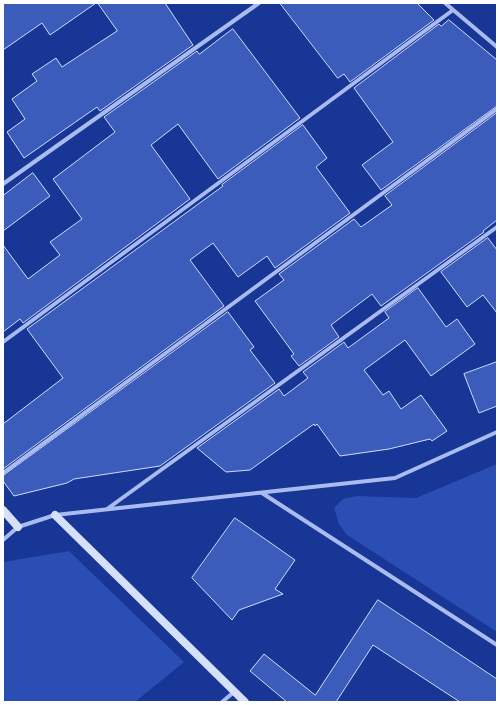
<!DOCTYPE html>
<style>
body{margin:0}
#map{position:relative;width:500px;height:705px;overflow:hidden;background:#173695;font-family:"Nunito Sans",sans-serif}
canvas{display:block}
.frame{position:absolute;inset:0;border:4px solid #fff;pointer-events:none}
</style>
<div id="map">
<canvas width="500" height="705"></canvas>
<div class="frame"></div>
</div>
<script>
const g = document.querySelector('canvas').getContext('2d');
g.lineJoin = 'round';
function paint(path, color) { g.fillStyle = color; g.fill(path, 'evenodd'); }
function strokePath(path, color, width, dash) { g.strokeStyle = color; g.lineWidth = width; g.lineCap = dash ? 'butt' : 'round'; g.setLineDash(dash || []); g.stroke(path); }
paint(new Path2D(`
 M497,464V632L347,535L339,524L334,508L343,499L357,496L416,498Z
 M69,551L184,662L135,702H3V562Z`), '#2b4eb4');
const building = new Path2D(`
 M3,3H96L50,35L42,23L3,50Z
 M98,3H165L193,45L100,111L97,107L24,158L7,132L25,119L12,99L37,81L32,74L56,58L62,67L117,31Z
 M280,3H417L434,20L350,82L344,74L338,78Z
 M449,20L497,60V106L381,190L362,165L393,142L354,88L439,24L441,26Z
 M233,29L300,118L218,179L178,124L151,145L190,199L23,323L20,319L3,332V245L28,279L60,255L50,242L82,219L53,179L115,132L104,117L197,51L199,54Z
 M497,113V220L483,231L484,232L381,306L372,294L331,325L339,337L299,366L291,356L294,354L255,301L284,280L279,274L354,219L361,227L392,205L385,196Z
 M303,125L327,158L316,167L350,213L275,268L267,256L238,277L213,243L190,260L224,306L3,469V424L63,378L27,329L223,186L222,185Z
 M33,173L50,196L3,231V196Z
 M488,238L497,250V313L483,295L467,307L441,272Z
 M418,288L446,327L457,319L475,344L431,376L405,340L364,370L383,395L389,391L401,409L421,395L447,431L432,441L430,439L389,449L340,456L317,424L315,426L314,424L250,470L226,472L197,448L279,389L284,396L308,378L303,372L344,342L348,348L389,318L385,312Z
 M228,312L254,347L250,350L275,383L160,466L74,479L67,483L14,496L3,481V476Z
 M497,362V406L479,413L464,374Z
 M235,518L295,560L275,589L283,594L239,610L232,620L192,578Z
 M378,600L497,679V702H460L373,645L336,702H287L250,671L264,654L315,695Z`);
paint(building, '#3c5cbc');
strokePath(building, '#d0dbfc', 1);
strokePath(new Path2D(`
 M445,3L497,47
 M3,184L259,3
 M3,342L453,10
 M3,473L497,109
 M262,493L497,645
 M107,509L497,227
 M3,540L18,527L55,515L395,478L497,432
 M222,702L234,692`), '#a9bbf1', 4);
strokePath(new Path2D(`
 M3,510L18,527
 M55,515L245,702`), '#d7e0fb', 8);
</script>
